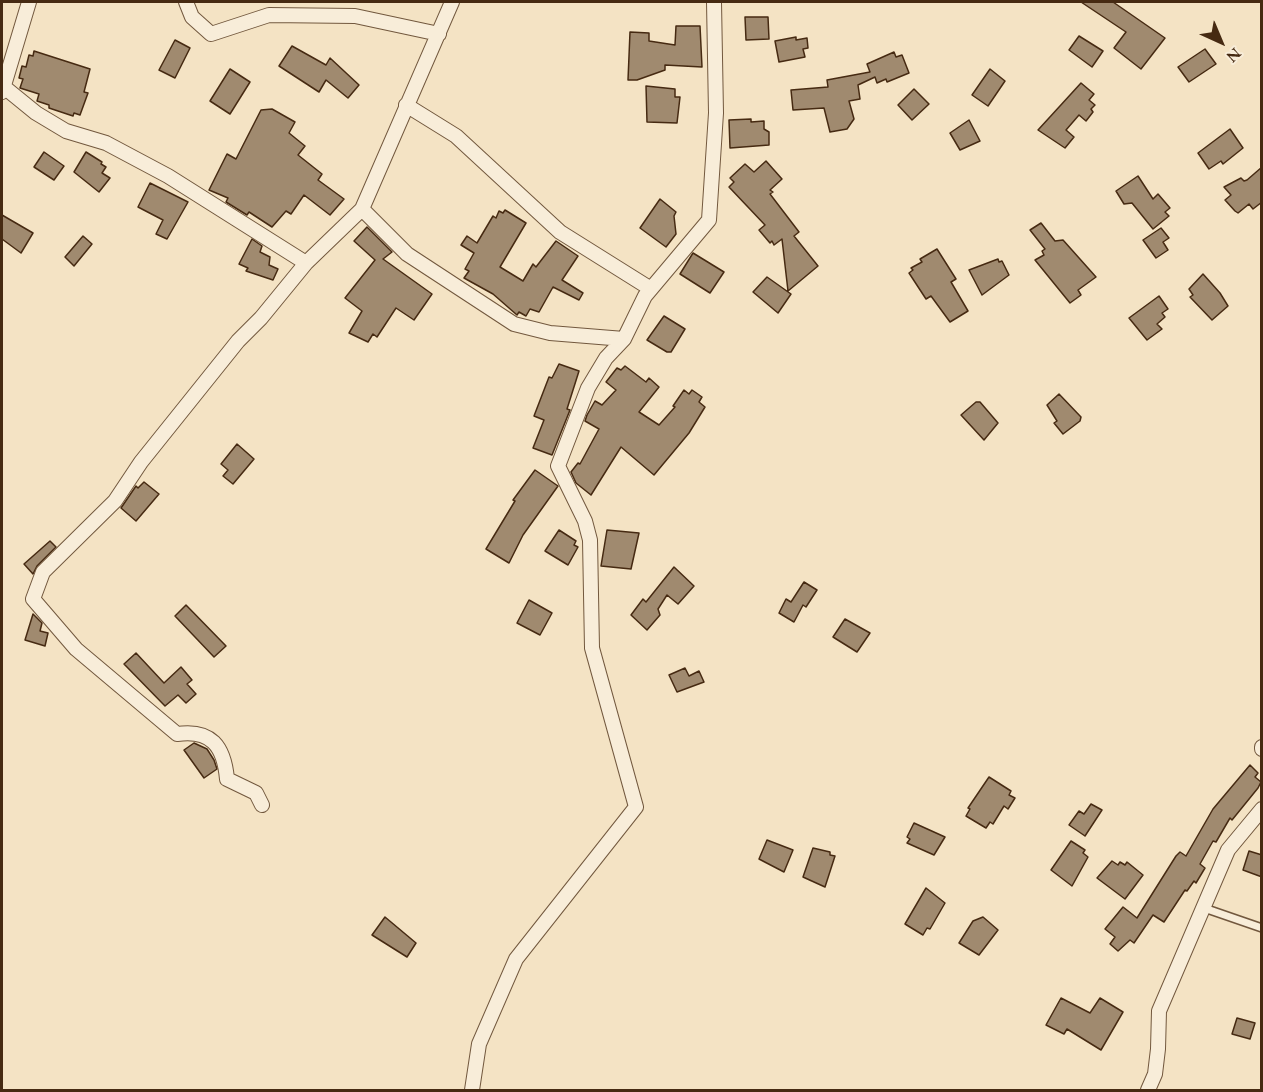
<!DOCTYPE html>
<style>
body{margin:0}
#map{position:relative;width:1263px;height:1092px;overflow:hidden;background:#f4e3c4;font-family:"EB Garamond",serif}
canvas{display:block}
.frame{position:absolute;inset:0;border:3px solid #462a12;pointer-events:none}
.north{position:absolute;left:1191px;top:12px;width:60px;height:60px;-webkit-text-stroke:4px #f8edd9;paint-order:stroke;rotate:136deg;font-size:16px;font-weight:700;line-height:24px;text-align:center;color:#462a12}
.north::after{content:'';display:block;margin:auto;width:21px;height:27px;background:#462a12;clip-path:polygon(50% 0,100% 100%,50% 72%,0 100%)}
</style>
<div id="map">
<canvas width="1263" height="1092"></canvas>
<div class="frame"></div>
<div class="north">N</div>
</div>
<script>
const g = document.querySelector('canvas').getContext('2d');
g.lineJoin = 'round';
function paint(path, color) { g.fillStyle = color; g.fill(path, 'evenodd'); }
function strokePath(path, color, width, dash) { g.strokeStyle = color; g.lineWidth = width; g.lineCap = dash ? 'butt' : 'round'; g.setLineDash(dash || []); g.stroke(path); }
const building = new Path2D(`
 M1081,2H1113L1165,38L1141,69L1114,48L1126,32Z
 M745,17H768L769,39L746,40Z
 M676,26H700L702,67L665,65V70L637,80H628L630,32L649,33V41L675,45Z
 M1079,36L1103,51L1092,67L1069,50Z
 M796,37V40L807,38L808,48L803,49L805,57L779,62L775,41Z
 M175,40L190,48L175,78L159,70Z
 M292,46L326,65L330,58L359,85L348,98L326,80L319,92L279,66Z
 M1205,49L1216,64L1189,82L1178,67Z
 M34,51L90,69L84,92L88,93L80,115L74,113L73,116L49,108V105L37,101L39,94L20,88L23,79L19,78L22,66L26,67L29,55L33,56Z
 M894,52L896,57L902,55L909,73L887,82L886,79L877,83L875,77L858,85L860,99L849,101L854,119L847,129L830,132L824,108L793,110L791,90L828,87L827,80L870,72L867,64Z
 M230,69L250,82L230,114L210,101Z
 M990,69L1005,81L988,106L972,95Z
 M1081,83L1094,94L1089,100L1095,105L1091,109L1093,112L1086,121L1079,115L1066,130L1074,137L1065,148L1038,130Z
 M646,86L675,89V97H680L677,123L647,122Z
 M914,89L929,104L912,120L898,105Z
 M272,109L295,122L289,133L305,146L298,155L322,174L318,180L344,199L330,215L304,195L291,214L286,211L272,227L249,212L247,215L226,202L228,198L209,190L227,154L236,159L261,110Z
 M751,119V122L764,121V129L769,132V145L730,148L729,120Z
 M969,120L980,141L960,150L950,133Z
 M1230,129L1243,148L1223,164L1221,161L1209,169L1198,153Z
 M44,152L64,166L54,180L34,167Z
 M86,152L102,162L101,164L106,167L102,173L110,178L99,192L74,172Z
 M766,161L782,179L770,190L773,192L770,194L799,232L794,236L818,266L788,291L782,239L774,245L772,241L770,243L759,230L765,225L729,187L734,182L730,178L745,164L754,172Z
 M1262,167V202L1253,209L1249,204L1238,213L1235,211L1225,200L1231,195L1224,187L1241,178L1244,181L1247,180Z
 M1138,176L1153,199L1158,194L1170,208L1165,212L1169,216L1153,229L1132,203L1124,204L1116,191Z
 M150,183L188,202L167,239L156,234L163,220L138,207Z
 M660,199L676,212L674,216L676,234L666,247L640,228Z
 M505,210L526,223L500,267L523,281L533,264L536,267L556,241L578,256L562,280L583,293L579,300L553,287L539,312L530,309L526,316L519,312L517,315L493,294L464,278L469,271L465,269L474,253L461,245L467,236L477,243L493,216L496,218L499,211L503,213Z
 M2,215L33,233L21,253L2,239Z
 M1041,223L1055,241L1063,240L1096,277L1078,290L1081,295L1070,303L1035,260L1044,255L1042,251L1045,249L1030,230Z
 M367,227L392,252L383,259L432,294L414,320L396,308L377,337L373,334L368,342L349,333L362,311L345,298L375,260L354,241Z
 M1161,228L1169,238L1163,242L1168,250L1156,258L1143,240Z
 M83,236L92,244L74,266L65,257Z
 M252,239L262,246L260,252L270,257L269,265L278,269L273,280L246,271L248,268L239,264Z
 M937,249L956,279L951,282L968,311L950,322L931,296L926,299L909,273L913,270L911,268L922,262L920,259Z
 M693,253L724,272L710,293L680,274Z
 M998,259L999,262L1002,261L1009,275L982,295L969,270Z
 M1203,274L1220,293L1228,306L1212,320L1190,297L1193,295L1189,289Z
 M767,277L791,294L778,313L753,292Z
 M1159,296L1168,309L1162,313L1165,317L1157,324L1162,329L1147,340L1129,318Z
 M664,316L685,329L671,352H667L647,340Z
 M559,364L579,371L567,409L570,410L552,455L533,448L544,420L534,416L549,377L552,378Z
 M625,366L646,382L649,378L659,387L639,412L659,425L675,407L673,406L684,390L689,394L692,390L702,397L699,402L705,407L689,433L654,475L621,447L591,495L576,483L571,472L578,463L580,464L599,429L585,421L587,415L595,401L602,405L616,390L606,382L617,368L621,370Z
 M1059,394L1081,417L1080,421L1063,434L1054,423L1057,421L1047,405Z
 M976,402H980L998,423L984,440L961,415Z
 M237,444L254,459L233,484L223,476L228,470L221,464Z
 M535,470L558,486L523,535L509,563L486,549L515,501L513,500Z
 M144,482L159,494L136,521L121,508L136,486L138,488Z
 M559,530L576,541L574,545L578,547L568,565L545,551Z
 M607,530L639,533L631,569L601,566Z
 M50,541L56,547L37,566L33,574L24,564Z
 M674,567L694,586L678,604L667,595L658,609L660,615L647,630L631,615L643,599L646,602Z
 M804,582L817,590L806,607L803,605L794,622L779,613L786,599L791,602Z
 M529,600L552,613L540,635L517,623Z
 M186,605L226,646L214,657L175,616Z
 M33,614L42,623L40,631L48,633L45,646L25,640Z
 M845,619L870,633L857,652L833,637Z
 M136,653L164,683L181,667L192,680L187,684L196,694L186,703L178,695L165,706L124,664Z
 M685,668L689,676L699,671L704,682L677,692L669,675Z
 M194,743L207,749L214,760L217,769L204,778L184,750Z
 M1250,765L1258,773L1255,777L1261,782L1258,788L1232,820L1230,818L1216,842L1213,841L1200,864L1205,868L1196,883L1194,881L1187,891L1185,890L1164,922L1153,915L1134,943L1130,940L1118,951L1110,944L1115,937L1105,929L1123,907L1137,918L1176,856L1180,852L1186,856L1213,809Z
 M989,777L1011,791L1009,795L1015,798L1008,809L1004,806L993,824L990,822L986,828L966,816L970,809L968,808Z
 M1091,804L1102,810L1085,836L1069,825L1079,811L1084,814Z
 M914,823L945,837L934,855L907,843L910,839L907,837Z
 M767,840L793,850L784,872L759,859Z
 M1071,841L1085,850L1083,853L1088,857L1072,886L1051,870Z
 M813,848L830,852V855L835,856L825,887L803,877Z
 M1249,851L1262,855V877L1243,870Z
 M1112,861L1118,865L1120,862L1125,865L1127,862L1143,875L1125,899L1097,878Z
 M926,888L945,903L930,929L927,928L923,935L905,924Z
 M385,917L416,943L407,957L372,935Z
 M983,917L998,930L979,955L959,943L973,921Z
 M1061,998L1090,1013L1100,998L1123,1012L1101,1050L1067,1029L1064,1034L1046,1025Z
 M1237,1018L1255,1023L1250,1039L1232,1034Z`);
paint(building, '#a08a6f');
strokePath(building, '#462a12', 1.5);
const lane = new Path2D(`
 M1204,908L1262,928`);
const street = new Path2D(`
 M186,2L192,17L211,34L269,15L355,16L439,34
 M4,87L36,113L66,131L106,143L168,176L306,263
 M2,92L29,2
 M406,105L456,136L560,232L651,289
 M362,209L407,254L514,324L550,333L624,339
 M1262,747V749
 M262,805L256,793L227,779C224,746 211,729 177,734L76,649L33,599L43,572L115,501L141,462L238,341L261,318L306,263L362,209L452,2
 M472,1090L479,1044L516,959L636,807L592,648L590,540L585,521L558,466L588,388L606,358L624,339L645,296L709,220L716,113L714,2
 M1148,1090L1155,1074L1158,1049L1159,1011L1228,850L1262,809`);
strokePath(lane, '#72583e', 10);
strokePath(street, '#72583e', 16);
strokePath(lane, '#f8edd9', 7);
strokePath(street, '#f8edd9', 14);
</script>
